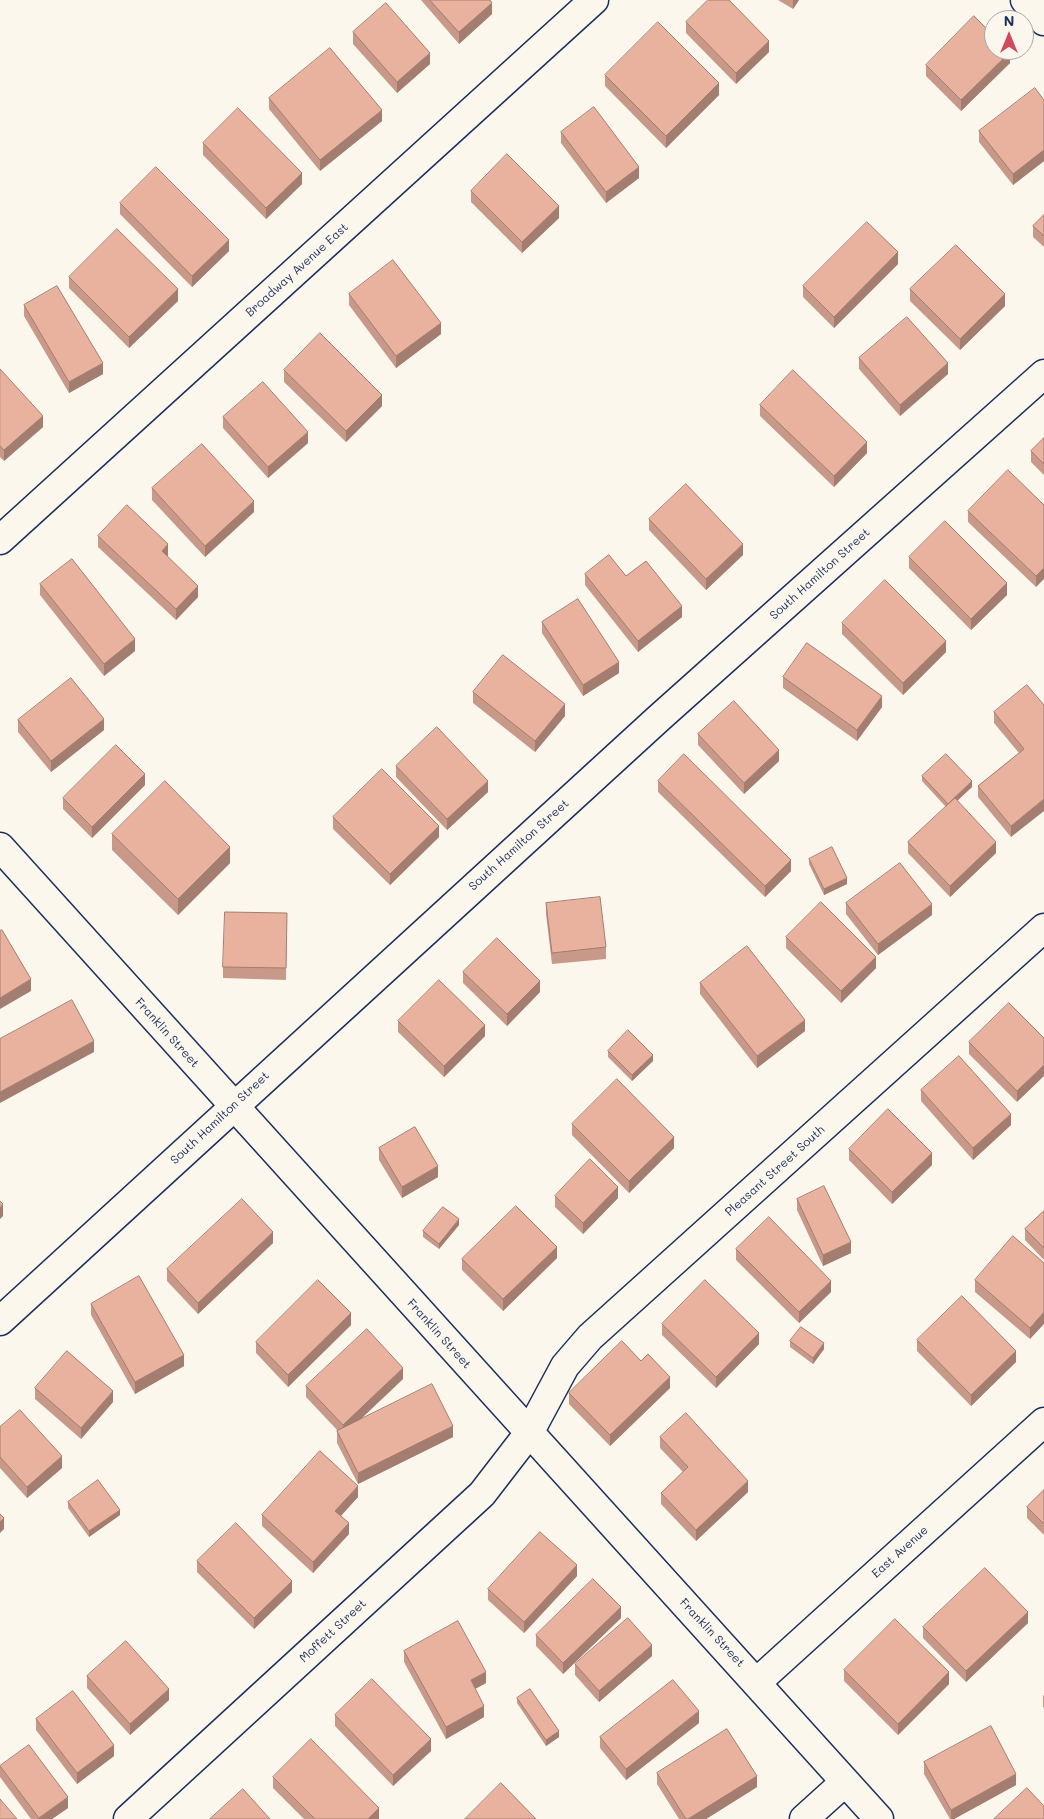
<!DOCTYPE html>
<style>
body{margin:0}
#map{position:relative;width:1044px;height:1819px;overflow:hidden;background:#fbf7ec;font-family:Mali,sans-serif}
canvas{display:block}
.north{position:absolute;left:984px;top:10px;width:50px;height:50px;box-sizing:border-box;background:#fbf7ec;border:1px solid #a1a7b3;border-radius:50%;rotate:0deg;font-size:14px;font-weight:700;line-height:20px;text-align:center;color:#1b2f5e}
.north::after{content:'';display:block;margin:auto;width:18px;height:22px;background:#d1495b;clip-path:polygon(50% 0,100% 100%,50% 72%,0 100%)}
</style>
<div id="map">
<canvas width="1044" height="1819"></canvas>
<div class="north">N</div>
</div>
<script>
const g = document.querySelector('canvas').getContext('2d');
g.lineJoin = 'round';
function strokePath(path, color, width, dash) { g.strokeStyle = color; g.lineWidth = width; g.lineCap = dash ? 'butt' : 'round'; g.setLineDash(dash || []); g.stroke(path); }
function paint(path, color) { g.fillStyle = color; g.fill(path, 'evenodd'); }
function label(font, color, halo, rows, align = 'center') {
  g.font = font + ' Mali,sans-serif'; g.lineWidth = 5; g.setLineDash([]); g.textBaseline = 'middle'; g.strokeStyle = halo; g.fillStyle = color; for (const [text, x, y, turn = 0] of rows) {
    g.save(); g.translate(x, y); g.rotate((+turn || 0) * Math.PI / 180); g.textAlign = isNaN(turn) ? turn : align; if (halo) g.strokeText(text, 0, 0); g.fillText(text, 0, 0); g.restore();
  }
}
const minor = new Path2D(`
 M1025,0L1044,21
 M0,540L594,0
 M0,847L879,1819
 M0,1321L659,718L1044,374
 M757,1682L1044,1422
 M128,1819L482,1494L529,1433L565,1366L590,1337L1044,928
 M804,1819L845,1782`);
strokePath(minor, '#1b2f5e', 31);
strokePath(minor, '#fbf7ec', 28);
paint(new Path2D(`
 M421,0H490L492,14L459,44Z
 M778,0H799L793,9Z
 M686,22L769,52L736,84L686,33Z
 M353,32L430,64L397,93L353,44Z
 M1010,63L961,111L926,76V65Z
 M605,75L719,95L666,148L605,86Z
 M269,98L382,121L320,171L269,109Z
 M1044,100V161L1013,185L979,142V131Z
 M561,132L639,178L606,203L561,143Z
 M203,143L302,184L266,219L203,155Z
 M471,191L559,218L522,253L471,202Z
 M120,203L229,251L192,287L120,214Z
 M1044,215V247L1033,237V226Z
 M898,264L834,328L803,297V286Z
 M69,277L178,301L129,348L69,288Z
 M910,289L1005,306L960,350L910,301Z
 M349,294L441,334L396,368L349,305Z
 M24,305L103,374L69,393L24,316Z
 M859,358L948,374L900,416L859,369Z
 M0,369L43,427L4,461L0,457Z
 M284,370L382,406L346,442L284,382Z
 M760,405L867,453L834,487L760,416Z
 M223,417L308,443L268,478L223,428Z
 M1044,438V475L1031,462V451Z
 M152,488L254,512L205,557L152,500Z
 M1044,505L1036,587L968,522V511Z
 M649,519L743,555L706,590L649,530Z
 M98,536L168,555L167,557L198,597L176,620L98,547Z
 M909,557L1007,595L971,630L909,568Z
 M585,574L626,576L682,617L638,652L585,585Z
 M40,584L135,651L104,676L40,595Z
 M542,622L619,673L583,696L542,633Z
 M842,623L946,652L903,695L842,634Z
 M783,677L882,707L857,741L783,688Z
 M473,692L565,716L535,752L473,703Z
 M1044,705L1011,837L978,797V786L1019,753L994,723V712Z
 M18,720L104,730L51,772L18,732Z
 M698,734L779,761L744,794L698,745Z
 M396,766L488,792L447,830L396,777Z
 M922,776L972,787L957,801L996,853L950,897L908,853V842L946,807L922,781Z
 M658,781L791,871L765,897L658,792Z
 M145,785L92,838L63,809V798Z
 M333,817L439,837L390,885L333,829Z
 M112,834L230,863L178,915L112,850Z
 M809,859L847,884L824,895L809,864Z
 M546,903L606,947V959L552,964L546,914Z
 M846,903L932,915L878,955L846,914Z
 M287,913L286,980L223,978V967Z
 M786,937L876,968L841,1003L786,948Z
 M463,972L540,992L507,1026L463,983Z
 M700,983L805,1031L757,1068L700,994Z
 M398,1021L485,1036L444,1077L398,1032Z
 M1044,1038L1017,1102L969,1054V1042Z
 M608,1051L653,1061L632,1081L608,1057Z
 M921,1090L1011,1125L973,1160L921,1101Z
 M572,1124L674,1148L629,1193L572,1135Z
 M379,1148L438,1177L402,1198L379,1160Z
 M849,1149L932,1165L892,1204L849,1160Z
 M555,1196L618,1198L583,1234L555,1207Z
 M797,1199L851,1253L823,1266L797,1210Z
 M1044,1211V1260L1025,1240V1229Z
 M459,1225L439,1249L423,1237V1231Z
 M273,1243L198,1314L167,1281V1269Z
 M736,1249L831,1292L799,1323L736,1260Z
 M557,1258L503,1311L462,1270V1259Z
 M1044,1263L1030,1339L975,1292V1280Z
 M91,1304L184,1366L135,1394L91,1315Z
 M662,1324L759,1344L716,1388L662,1335Z
 M351,1325L288,1387L256,1353V1342Z
 M917,1340L1016,1362L971,1406L917,1351Z
 M790,1341L824,1349L813,1364L790,1347Z
 M641,1361L670,1388L610,1446L569,1404V1393Z
 M403,1379L359,1420L453,1437L358,1484L337,1443V1431H338L306,1397V1386Z
 M35,1388L113,1402L81,1439L35,1399Z
 M0,1427L62,1468L27,1498L0,1468Z
 M660,1437L748,1492L696,1541L661,1504V1493L683,1472L660,1448Z
 M1044,1490V1535L1027,1518V1507Z
 M358,1497L341,1516L349,1534L313,1573L262,1526V1515Z
 M68,1502L120,1515L89,1537L68,1508Z
 M197,1561L292,1592L254,1629L197,1572Z
 M577,1576L524,1633L488,1600V1589Z
 M621,1618L563,1674L536,1646V1635Z
 M1028,1623L966,1682L923,1638V1627Z
 M404,1651L486,1683L475,1689L484,1717L446,1739L404,1662Z
 M652,1656L599,1702L575,1675V1664Z
 M844,1670L949,1684L898,1735L844,1681Z
 M87,1676L169,1700L130,1735L87,1688Z
 M1044,1695V1708L1043,1707V1696Z
 M517,1698L559,1737L546,1746L517,1703Z
 M335,1715L431,1751L393,1786L335,1726Z
 M36,1719L114,1756L77,1784L36,1730Z
 M699,1723L626,1780L600,1748V1737Z
 M924,1762L1016,1785L954,1819H950L924,1774Z
 M0,1766L68,1808L52,1819H31L0,1777Z
 M657,1773L757,1787L706,1819H679L657,1784Z
 M273,1777L379,1819H304L273,1788Z`), '#c89988');
paint(new Path2D(`
 M793,0H799L793,9Z
 M492,3V14L459,44V32Z
 M769,41V52L736,84V73Z
 M1010,52V63L961,111V100Z
 M430,53V64L397,93V82Z
 M719,83V95L666,148V136Z
 M382,110V121L320,171V160Z
 M1044,150V161L1013,185V174Z
 M639,167V178L606,203V192Z
 M302,173V184L266,219V208Z
 M559,206V218L522,253V242Z
 M229,240V251L192,287V276Z
 M898,252V264L834,328V317Z
 M178,289V301L129,348V337Z
 M1005,294V306L960,350V339Z
 M441,323V334L396,368V356Z
 M103,363V374L69,393V382Z
 M948,363V374L900,416V405Z
 M382,395V406L346,442V431Z
 M43,416V427L4,461V450Z
 M308,432V443L268,478V467Z
 M867,442V453L834,487V476Z
 M254,501V512L205,557V546Z
 M168,544V555L162,563V551Z
 M743,544V555L706,590V579Z
 M1044,568V579L1036,587V576Z
 M1007,583V595L971,630V619Z
 M198,586V597L176,620V609Z
 M682,606V617L638,652V641Z
 M135,639V651L104,676V664Z
 M946,641V652L903,695V683Z
 M619,662V673L583,696V685Z
 M882,696V707L857,741V730Z
 M565,704V716L535,752V741Z
 M104,719V730L51,772V761Z
 M779,750V761L744,794V783Z
 M145,774V785L92,838V827Z
 M488,781V792L447,830V819Z
 M972,781V787L948,809V804Z
 M1044,799V811L1011,837V826Z
 M439,826V837L390,885V874Z
 M996,842V853L950,897V886Z
 M230,847V863L178,915V899Z
 M791,860V871L765,897V886Z
 M847,878V884L824,895V889Z
 M932,904V915L878,955V944Z
 M876,957V968L841,1003V991Z
 M31,979V991L0,1009V998Z
 M540,981V992L507,1026V1014Z
 M805,1020V1031L757,1068V1056Z
 M485,1025V1036L444,1077V1066Z
 M94,1041V1052L0,1103V1092Z
 M653,1055V1061L632,1081V1075Z
 M1044,1065V1076L1017,1102V1091Z
 M1011,1114V1125L973,1160V1148Z
 M674,1137V1148L629,1193V1181Z
 M932,1153V1165L892,1204V1192Z
 M438,1166V1177L402,1198V1187Z
 M618,1187V1198L583,1234V1223Z
 M3,1204V1216L0,1219V1208Z
 M459,1219V1225L439,1249V1244Z
 M273,1232V1243L198,1314V1303Z
 M851,1242V1253L823,1266V1255Z
 M557,1247V1258L503,1311V1299Z
 M831,1281V1292L799,1323V1312Z
 M1044,1312V1324L1030,1339V1328Z
 M351,1313V1325L288,1387V1375Z
 M759,1333V1344L716,1388V1377Z
 M824,1343V1349L813,1364V1358Z
 M1016,1351V1362L971,1406V1395Z
 M184,1355V1366L135,1394V1382Z
 M403,1368V1379L343,1436V1425Z
 M670,1377V1388L610,1446V1435Z
 M113,1391V1402L81,1439V1428Z
 M453,1426V1437L358,1484V1473Z
 M62,1456V1468L27,1498V1487Z
 M748,1481V1492L696,1541V1530Z
 M358,1486V1497L335,1522V1511Z
 M120,1510V1515L89,1537V1531Z
 M4,1518V1529L0,1533V1522Z
 M349,1523V1534L313,1573V1562Z
 M577,1565V1576L524,1633V1622Z
 M292,1581V1592L254,1629V1618Z
 M621,1607V1618L563,1674V1663Z
 M1028,1612V1623L966,1682V1671Z
 M652,1645V1656L599,1702V1691Z
 M486,1672V1683L471,1691V1680Z
 M949,1672V1684L898,1735V1724Z
 M169,1689V1700L130,1735V1724Z
 M484,1706V1717L446,1739V1727Z
 M699,1711V1723L626,1780V1769Z
 M559,1731V1737L546,1746V1740Z
 M431,1739V1751L393,1786V1775Z
 M114,1745V1756L77,1784V1773Z
 M1016,1774V1785L954,1819H951V1810Z
 M757,1776V1787L706,1819H688Z
 M68,1797V1808L52,1819H39V1818Z
 M379,1808V1819H368Z`), '#a37d6f');
const building = new Path2D(`
 M430,0H490L492,3L459,32Z
 M708,0H729L769,41L736,73L686,22Z
 M386,3L430,53L397,82L353,32Z
 M974,16L994,36V50H1008L1010,52L961,100L926,65Z
 M658,22L719,83L666,136L605,75Z
 M330,48L382,110L320,160L269,98Z
 M1035,88L1044,100V150L1013,174L979,131Z
 M594,107L639,167L606,192L561,132Z
 M238,108L302,173L266,208L203,143Z
 M507,154L559,206L522,242L471,191Z
 M156,167L229,240L192,276L120,203Z
 M1044,215V236L1033,226Z
 M867,222L898,252L834,317L803,286Z
 M117,229L178,289L129,337L69,277Z
 M956,245L1005,294L960,339L910,289Z
 M393,260L441,323L396,356L349,294Z
 M57,286L103,363L69,382L24,305Z
 M907,317L948,363L900,405L859,358Z
 M320,333L382,395L346,431L284,370Z
 M0,369L43,416L4,450L0,446Z
 M793,370L867,442L834,476L760,405Z
 M263,382L308,432L268,467L223,417Z
 M1044,438V464L1031,451Z
 M202,444L254,501L205,546L152,488Z
 M1008,470L1044,505V568L1036,576L968,511Z
 M686,484L743,544L706,579L649,519Z
 M127,505L168,544L162,551L198,586L176,609L98,536Z
 M945,521L1007,583L971,619L909,557Z
 M609,555L626,576L646,561L682,606L638,641L585,574Z
 M72,559L135,639L104,664L40,584Z
 M885,580L946,641L903,683L842,623Z
 M578,599L619,662L583,685L542,622Z
 M807,643L882,696L857,730L783,677Z
 M503,655L565,704L535,741L473,692Z
 M71,678L104,719L51,761L18,720Z
 M1027,685L1044,705V799L1011,826L978,786L1024,749L994,712Z
 M734,701L779,750L744,783L698,734Z
 M437,727L488,781L447,819L396,766Z
 M116,745L145,774L92,827L63,798Z
 M684,754L791,860L765,886L658,781Z
 M946,754L972,781L948,804L922,776Z
 M382,769L439,826L390,874L333,817Z
 M165,781L230,847L178,899L112,834Z
 M955,798L996,842L950,886L908,842Z
 M832,847L847,878L824,889L809,859Z
 M900,863L932,904L878,944L846,903Z
 M600,897L606,947L552,953L546,903Z
 M821,902L876,957L841,991L786,937Z
 M225,912L287,913L286,968L223,967Z
 M2,930L31,979L0,998V931Z
 M497,938L540,981L507,1014L463,972Z
 M747,946L805,1020L757,1056L700,983Z
 M439,980L485,1025L444,1066L398,1021Z
 M72,1000L94,1041L0,1092V1039Z
 M1009,1003L1044,1038V1065L1017,1091L969,1042Z
 M628,1030L653,1055L632,1075L608,1051Z
 M959,1056L1011,1114L973,1148L921,1090Z
 M617,1079L674,1137L629,1181L572,1124Z
 M888,1109L932,1153L892,1192L849,1149Z
 M415,1127L438,1166L402,1187L379,1148Z
 M590,1159L618,1187L583,1223L555,1196Z
 M824,1186L851,1242L823,1255L797,1199Z
 M242,1199L273,1232L198,1303L167,1269Z
 M0,1201L3,1204L0,1208Z
 M516,1206L557,1247L503,1299L462,1259Z
 M443,1207L459,1219L439,1244L423,1231Z
 M1044,1211V1248L1025,1229Z
 M769,1217L831,1281L799,1312L736,1249Z
 M1013,1236L1044,1263V1312L1030,1328L975,1280Z
 M139,1276L184,1355L135,1382L91,1304Z
 M318,1280L351,1313L288,1375L256,1342Z
 M705,1280L759,1333L716,1377L662,1324Z
 M962,1296L1016,1351L971,1395L917,1340Z
 M801,1327L824,1343L813,1358L790,1341Z
 M367,1329L403,1368L343,1425L306,1386Z
 M622,1341L641,1361L648,1354L670,1377L610,1435L569,1393Z
 M67,1351L113,1391L81,1428L35,1388Z
 M432,1384L453,1426L358,1473L337,1431Z
 M20,1410L62,1456L27,1487L0,1457V1427Z
 M686,1413L748,1481L696,1530L661,1493L688,1467L660,1437Z
 M320,1451L358,1486L335,1511L349,1523L313,1562L262,1515Z
 M98,1480L120,1510L89,1531L68,1502Z
 M1044,1490V1524L1027,1507Z
 M0,1514L4,1518L0,1522Z
 M236,1523L292,1581L254,1618L197,1561Z
 M540,1532L577,1565L524,1622L488,1589Z
 M985,1568L1028,1612L966,1671L923,1627Z
 M593,1579L621,1607L563,1663L536,1635Z
 M628,1618L652,1645L599,1691L575,1664Z
 M895,1619L949,1672L898,1724L844,1670Z
 M458,1621L486,1672L471,1680L484,1706L446,1727L404,1651Z
 M126,1641L169,1689L130,1724L87,1676Z
 M372,1679L431,1739L393,1775L335,1715Z
 M673,1680L699,1711L626,1769L600,1737Z
 M530,1689L559,1731L546,1740L517,1698Z
 M73,1691L114,1745L77,1773L36,1719Z
 M991,1726L1016,1774L951,1810L924,1762Z
 M727,1729L757,1776L688,1819H686L657,1773Z
 M311,1739L379,1808L368,1819H315L273,1777Z
 M29,1745L68,1797L39,1818L0,1766Z
 M501,1783L536,1819H465Z
 M1027,1788L1044,1806V1819H994Z
 M243,1789L270,1819H210Z
 M0,1799L17,1819H0Z`);
paint(building, '#e9b29e');
strokePath(building, '#a37d6f', 1);
label('12px', '#1b2f5e', '#fbf7ec', [
 ["Broadway Avenue East",297,270,-42],
 ["South Hamilton Street",820,574,-42],
 ["South Hamilton Street",519,845,-42],
 ["Franklin Street",167,1033,48],
 ["South Hamilton Street",220,1118,-43],
 ["Pleasant Street South",775,1171,-42],
 ["Franklin Street",439,1334,48],
 ["East Avenue",900,1552,-42],
 ["Moffett Street",333,1631,-43],
 ["Franklin Street",712,1633,47]
]);
</script>
